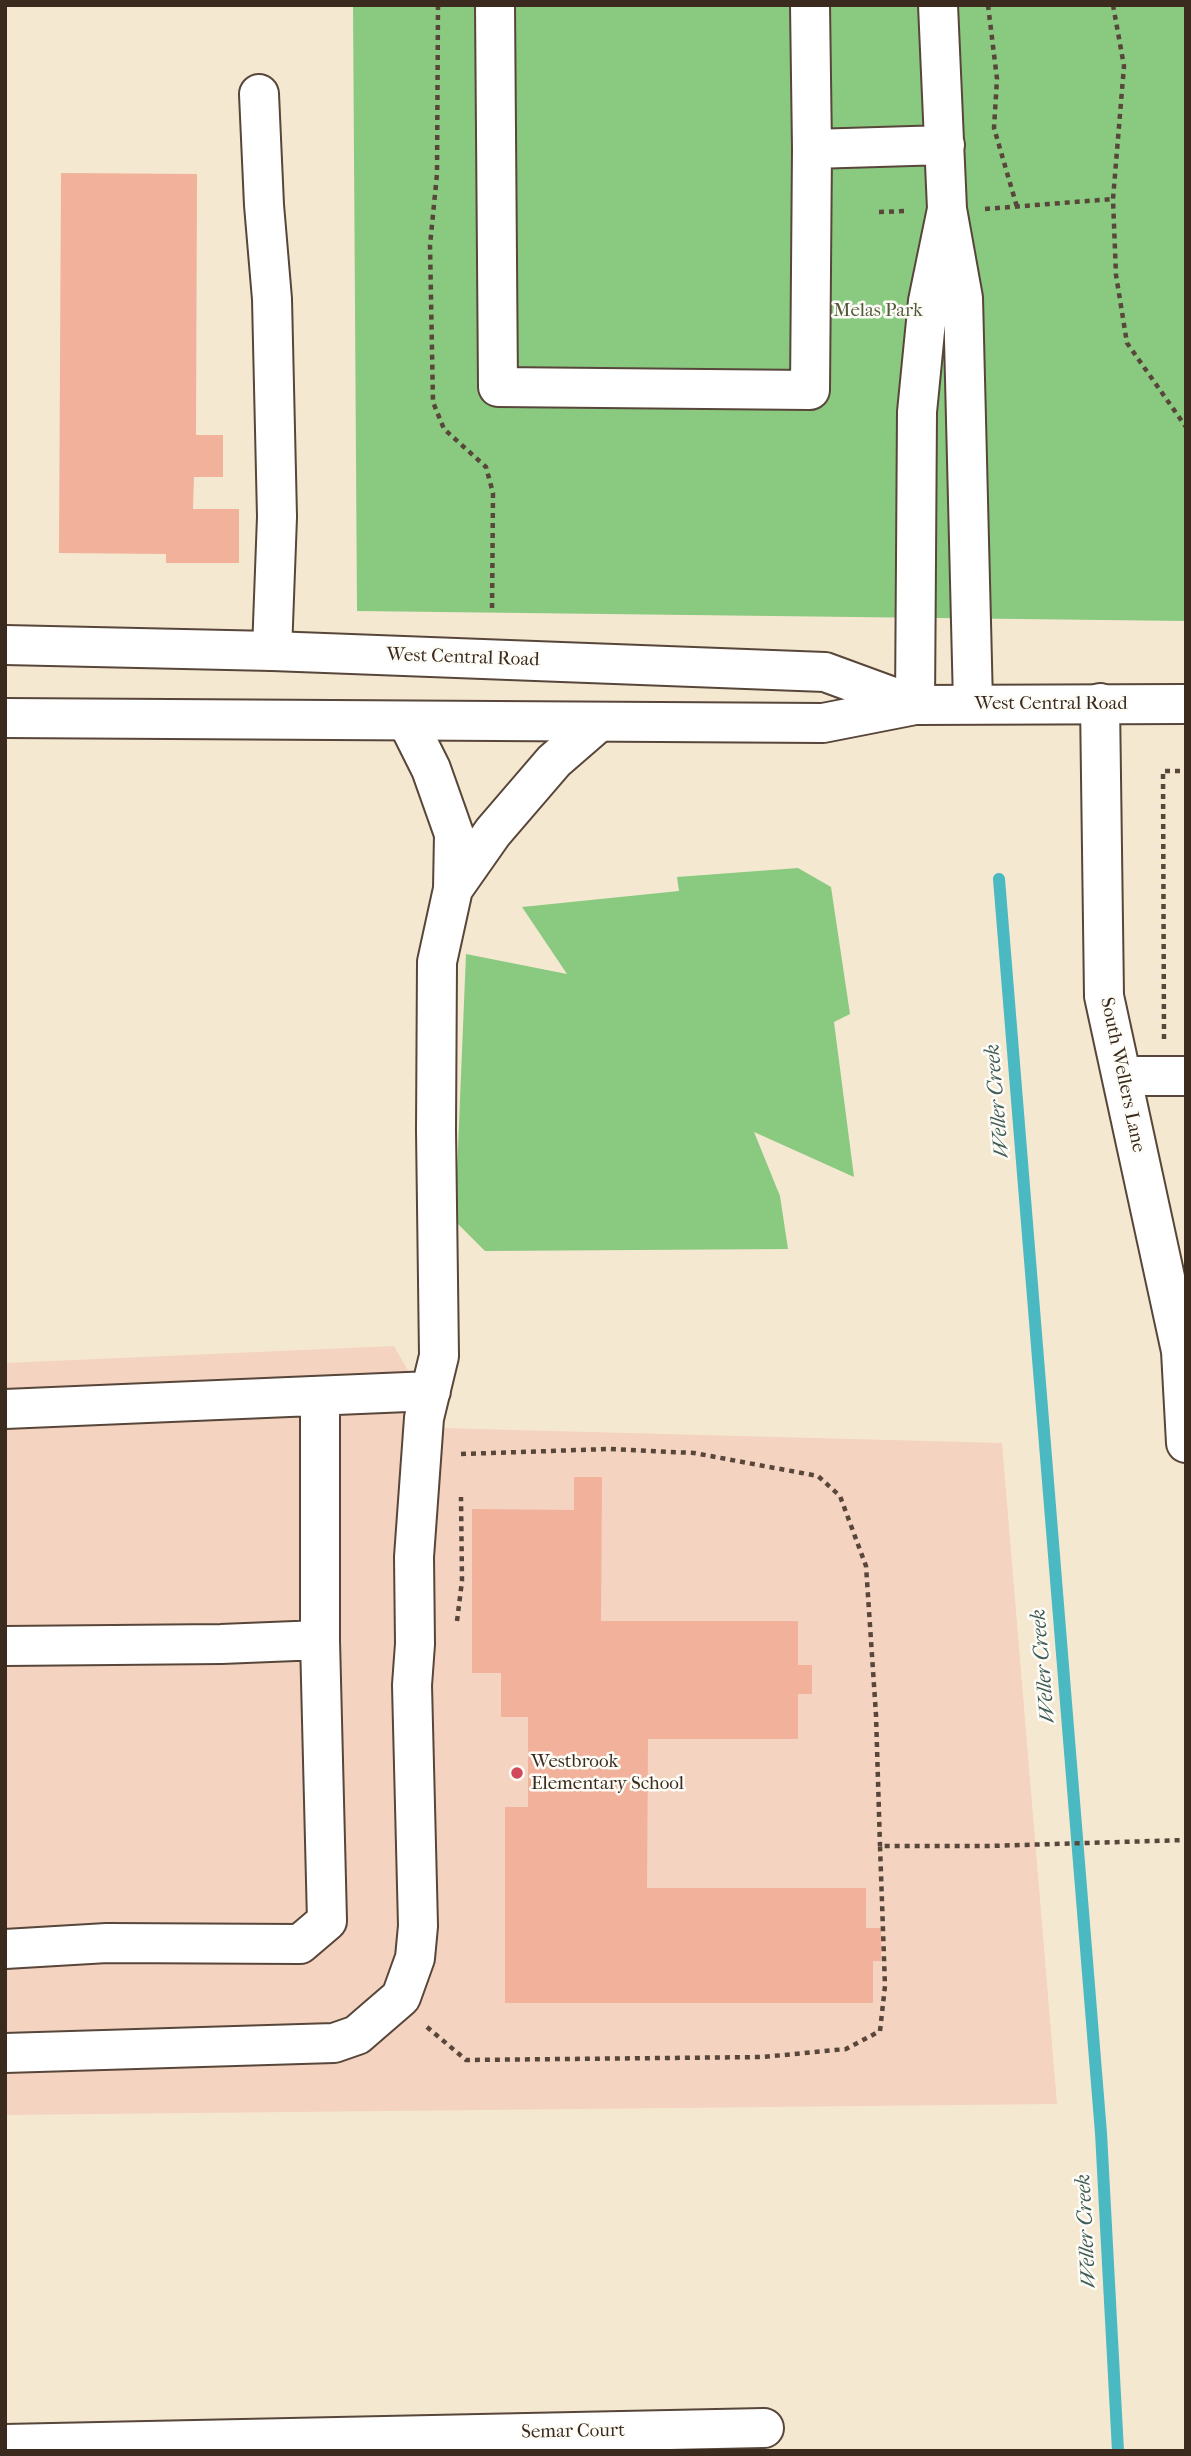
<!DOCTYPE html>
<style>
body{margin:0}
#map{position:relative;width:1191px;height:2456px;overflow:hidden;background:#f5e8d1;font-family:"IM FELL French Canon",serif}
canvas{display:block}
.frame{position:absolute;inset:0;border:7px solid #3b2a1e;pointer-events:none}
</style>
<div id="map">
<canvas width="1191" height="2456"></canvas>
<div class="frame"></div>
</div>
<script>
const g = document.querySelector('canvas').getContext('2d');
g.lineJoin = 'round';
function paint(path, color) { g.fillStyle = color; g.fill(path, 'evenodd'); }
function strokePath(path, color, width, dash) { g.strokeStyle = color; g.lineWidth = width; g.lineCap = dash ? 'butt' : 'round'; g.setLineDash(dash || []); g.stroke(path); }
function label(font, color, halo, rows, align = 'center') {
  g.font = font + ' "IM FELL French Canon",serif'; g.lineWidth = 5; g.setLineDash([]); g.textBaseline = 'middle'; g.strokeStyle = halo; g.fillStyle = color; for (const [text, x, y, turn = 0] of rows) {
    g.save(); g.translate(x, y); g.rotate((+turn || 0) * Math.PI / 180); g.textAlign = isNaN(turn) ? turn : align; if (halo) g.strokeText(text, 0, 0); g.fillText(text, 0, 0); g.restore();
  }
}
paint(new Path2D(`
 M394,1346L441,1428L1002,1443L1057,2104L5,2115V1363Z`), '#f4d3c1');
paint(new Path2D(`
 M353,5H1186V621L357,611Z
 M798,868L831,887L850,1014L834,1022L854,1177L754,1132L780,1196L788,1249L485,1251L455,1221L466,954L567,974L522,907L679,891L677,877Z`), '#8ac980');
strokePath(new Path2D(`
 M999,879L1101,2133L1118,2451`), '#4ab9c2', 12);
paint(new Path2D(`
 M61,173L197,174L196,435H223V477H194L193,509H239V563H166V554L59,553Z
 M574,1477H602L601,1621H798V1665H812V1694H798V1739H648L647,1888H866V1928H881V1961H873V2003H505V1807H528V1717H501V1673H472V1509L574,1510Z`), '#f1b19a');
const minor = new Path2D(`
 M495,5L498,387L810,390L812,149L810,5
 M938,5L947,209
 M259,94L264,205L272,299L277,517L272,651
 M812,149L945,145
 M1100,703L1104,996L1181,1351L1186,1443
 M915,705L917,412L928,301L947,209L963,298L973,703
 M453,889L493,832L554,761L599,722
 M1122,1076H1186
 M5,1409L431,1391
 M5,1646L221,1644L320,1640V1396
 M5,1949L107,1943L300,1944L327,1921L320,1640
 M5,2053L334,2043L357,2035L401,1997L415,1958L418,1926L412,1685L415,1644L414,1557L424,1418L439,1356L436,1130L437,962L453,889L454,834L431,769L407,721
 M5,2444L764,2428`);
const major = new Path2D(`
 M5,645L272,651L825,672L915,705
 M5,718L823,723L915,705L1186,704`);
strokePath(minor, '#574639', 42);
strokePath(major, '#574639', 42);
strokePath(new Path2D(`
 M438,5L437,174L430,245L433,402L444,429L486,467L493,493L492,612
 M988,5L997,79L994,128L1017,207
 M1113,5L1124,66L1113,199L1116,275L1127,343L1186,427
 M985,209L1113,199
 M879,212L906,211
 M1164,1039L1163,771H1186
 M461,1454L609,1449L694,1453L818,1476L840,1496L866,1566L876,1715L880,1846
 M457,1621L462,1581L461,1497
 M427,2027L466,2060L763,2057L846,2049L880,2031L885,1986L880,1846H988L1186,1840`), '#574639', 4.5, [5, 5]);
strokePath(minor, '#fff', 38);
strokePath(major, '#fff', 38);
for (const [x, y, r, color] of [
 [517,1773,7,"#d1495b"]
]) { const dot = new Path2D(); dot.arc(x, y, r, 0, 2 * Math.PI); g.fillStyle = color; g.fill(dot); strokePath(dot, '#fdfcf7', 2.5); }
label('19px', '#535a3b', '#fdfcf7', [
 ["Melas Park",878,311]
]);
label('19px', '#3b2a1e', '#fdfcf7', [
 ["West Central Road",463,658,2],
 ["West Central Road",1051,704],
 ["South Wellers Lane",1122,1075,78],
 ["Semar Court",573,2432,-1]
]);
label('19px', '#3b2a1e', '#fdfcf7', [
 ["Westbrook",531,1762],
 ["Elementary School",531,1784]
], 'left');
label('italic 21px', '#405c57', '#fdfcf7', [
 ["Weller Creek",998,1101,-95],
 ["Weller Creek",1044,1666,-95],
 ["Weller Creek",1087,2231,-93]
]);
</script>
